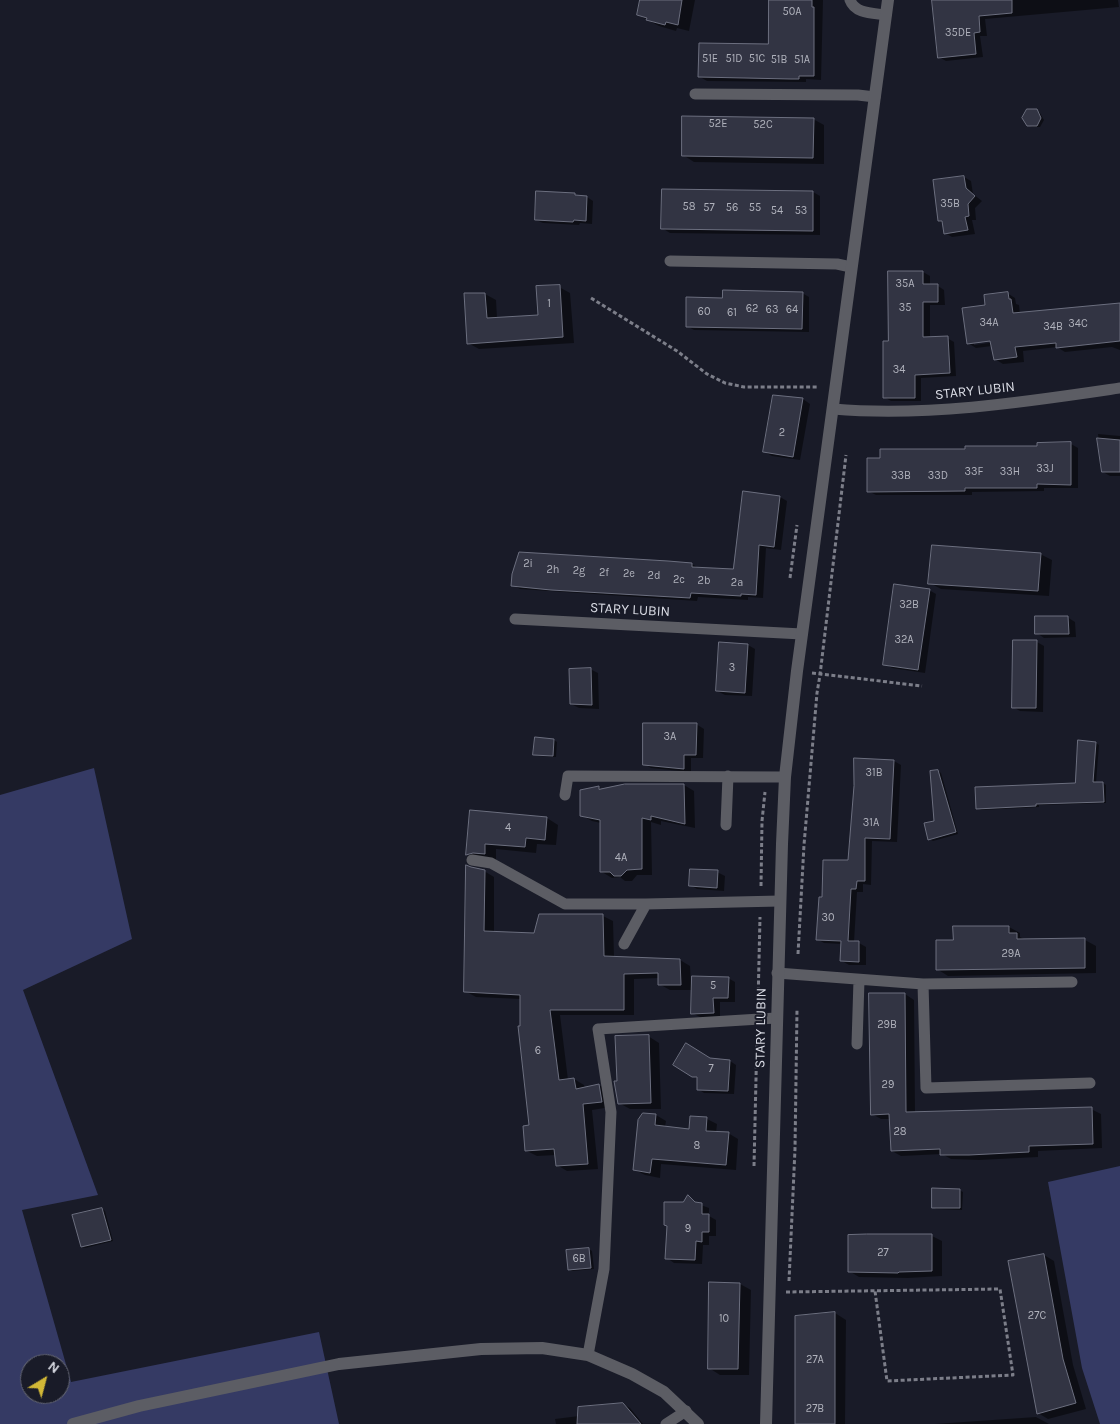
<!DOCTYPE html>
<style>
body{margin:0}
#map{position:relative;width:1120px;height:1424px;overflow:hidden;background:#191b28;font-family:Karla,sans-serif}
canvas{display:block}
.north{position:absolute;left:20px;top:1354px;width:50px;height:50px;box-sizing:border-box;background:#191b28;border:1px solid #666874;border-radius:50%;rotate:37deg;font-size:14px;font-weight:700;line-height:20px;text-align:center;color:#dadce5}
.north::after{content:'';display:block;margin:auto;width:18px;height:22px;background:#d1b736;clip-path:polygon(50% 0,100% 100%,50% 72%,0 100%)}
</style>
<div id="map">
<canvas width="1120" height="1424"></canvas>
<div class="north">N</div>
</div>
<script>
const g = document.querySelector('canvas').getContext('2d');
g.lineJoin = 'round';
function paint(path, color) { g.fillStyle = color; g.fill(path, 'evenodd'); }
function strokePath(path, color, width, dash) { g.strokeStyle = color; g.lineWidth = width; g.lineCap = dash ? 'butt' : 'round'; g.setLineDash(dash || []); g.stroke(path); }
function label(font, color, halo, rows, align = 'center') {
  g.font = font + ' Karla,sans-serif'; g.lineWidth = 4; g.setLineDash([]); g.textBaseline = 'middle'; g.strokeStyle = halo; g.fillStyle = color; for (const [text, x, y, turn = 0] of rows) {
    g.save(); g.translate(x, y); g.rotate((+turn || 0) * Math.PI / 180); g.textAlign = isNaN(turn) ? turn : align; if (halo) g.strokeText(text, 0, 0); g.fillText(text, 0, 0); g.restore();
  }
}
paint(new Path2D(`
 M94,768L132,939L23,990L98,1195L22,1210L71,1382L319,1332L339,1424H0V795ZM30,1364H60V1394H30Z
 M1120,1166V1424H1100L1082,1368L1048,1182Z`), '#353a64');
paint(new Path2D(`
 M642,0H695L689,31L677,28L676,31L659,26L638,15Z
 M770,0H823L821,80L806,79V82L707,81L700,77L770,45Z
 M940,0H1118L1119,7L985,19L987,36H980L983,57L946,61L939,57Z
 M1036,110L1040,113L1044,120L1040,127H1032L1028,125Z
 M813,119L824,125V164L694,162L683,155Z
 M964,177L971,181L973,194L982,201L975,208L976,220H972L975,234L952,237L945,233L943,223L939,221Z
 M813,192L820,196V235L670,233L662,228Z
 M574,194L578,196L587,197L593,201L592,224L580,223L579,225L543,223L536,220Z
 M923,272L930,276V286H938L944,290L945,305H930V338H947L954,342L956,376L921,378V401H891L884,397L889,343Z
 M559,287L570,293L574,343L479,349L468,343L485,294L496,300L497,318L540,316Z
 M802,293L809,297V332L694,330L687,326L724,299Z
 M1007,293L1015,298L1016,304L1019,305L1020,314L1120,304V350L1112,347L1065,352L1057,347L1023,351L1024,362L1003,364L995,359L992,346L976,348L968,343L987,306ZM997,339V342L974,345V342Z
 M803,399L810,404L800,460L772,456L765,452Z
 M1098,434L1120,436V476H1110L1103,472Z
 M1071,444L1078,448V488H1044V491L972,492V495H876L868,491L966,451L1038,447Z
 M780,497L787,501L781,550L766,548L763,598L748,597V600L698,597L697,601L520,589L513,585L667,562L692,564L700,569L735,570Z
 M1040,554L1052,560L1049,596L941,589L930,583Z
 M929,590L936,594L925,673L892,668L885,664Z
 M1067,617L1075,622L1076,637L1044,638L1037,633Z
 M1015,641L1037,642L1044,646L1043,712L1020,711L1013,707Z
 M720,643L748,645L755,649L752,696L725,695L717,691Z
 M590,669L598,673L599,709L579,708L571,704Z
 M696,724L704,729L703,758H691V772L651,768L644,764Z
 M554,740L557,742L556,757L538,756L535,754Z
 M1096,743L1099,745L1096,783H1103L1106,785V803L1039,805V807L981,810L978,808L1076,784Z
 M855,759L894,761L901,765L897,842L872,841L871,885L863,884V892H857L854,942L859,943L866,947V965H849L842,961V944L824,943L817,939L823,899L849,861L855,786Z
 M938,771L941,773L958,834L933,841L929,839L935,822Z
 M625,785H684L694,791L695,828L661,821V825L651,822L652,875H637L632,881H625L620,877L612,878L602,872L601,823L592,821L581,815L599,787L603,789Z
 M472,811L547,818L558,825L556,845L537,844L536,853L496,849V860L478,861L468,855Z
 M484,871L494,877V932L535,934L540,915L603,916L613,921L614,957L680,960L690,966L691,984L728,978L735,982V1002H720V1017H700L692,1013L693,990H670L659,984V978L634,979V1015H560L568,1080L574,1079L584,1085L585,1088L599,1085L609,1091L611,1107L592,1110L598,1169L567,1171L557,1165L556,1155L537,1156L527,1151L531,1126L521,1027V999L476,997L465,991Z
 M717,872L725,876L724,891L697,889L690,885Z
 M954,927H1009L1020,933V937L1026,940H1085L1096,946V973L948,976L937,969L955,941Z
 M905,994L914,1000L915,1113L1091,1109L1101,1114L1102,1148L1038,1151V1157L979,1160L951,1159L942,1154L901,1156L892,1151L891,1119H881L872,1114Z
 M648,1036L659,1043L661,1109H630L619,1103L618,1082Z
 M710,1060L730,1061L736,1065L734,1094L704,1093L698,1089V1079L675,1064Z
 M656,1115L666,1121L665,1127L690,1130L691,1118L707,1119L717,1124L716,1133H728L738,1139L736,1170L661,1164L660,1178L645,1175L635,1170Z
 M959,1190L963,1192L962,1210L936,1209L933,1207Z
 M689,1197L698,1204L709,1208V1216L716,1220V1236H709V1245H703L702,1264L674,1263L667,1258L668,1227L665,1225Z
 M102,1209L105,1211L113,1241L85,1248L82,1247Z
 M867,1235L932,1236L942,1241V1276L908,1278L859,1277L849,1271Z
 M589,1249L592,1251L594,1269L572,1271L569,1269Z
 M1044,1255L1054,1261L1073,1365L1086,1409L1048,1419L1038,1413Z
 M740,1284L751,1290L749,1375H720L709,1368Z
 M835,1313L846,1320L845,1424H796V1317Z
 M623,1404L630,1408L643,1424H556L555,1419L579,1416Z
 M1036,1417L1049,1424H935Z`), '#0007');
const building = new Path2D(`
 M640,0H682L678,25L666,22L665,25L646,20L647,18L637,15Z
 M769,0H812V7H814V76H799V79H791L698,77L699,43L768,44Z
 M932,0H1012V13L979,16L980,32L974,33L976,54L938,58Z
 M1027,109H1037L1041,118L1037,126H1027L1022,118Z
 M682,116L814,118L813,158L682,156Z
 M964,176L966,188L975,196L968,204L969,216L965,217L968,230L944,234L942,221H938L933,180Z
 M662,189L813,191V231L661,229Z
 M536,191L575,193V195L587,196L586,221L574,220L573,222L535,220Z
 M888,271H923V284H938V302H923V337L948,336L950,373L915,375V398H883V341H888Z
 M560,285L563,337L467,344L464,293H485L487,318L538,315L536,286Z
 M723,290L803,292L802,329L686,327V297L722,298Z
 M1008,292L1009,299H1011L1013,313L1120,303V341L1056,348V343L1015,347L1017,357L994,360L990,341L967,344L962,308L985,305L984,295Z
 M773,395L803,398L793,457L763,452Z
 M1097,438L1120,440V472H1102Z
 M1071,442V485L1037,484V488H965V491L867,492V458H880V449H965V446H1037V443Z
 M743,491L780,496L774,547L759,545L756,595L741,594V596L691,593L690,598L551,590L511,586L512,574L519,552L668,561L692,563V567L733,569Z
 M932,545L1041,553L1038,591L928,584Z
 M894,584L930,589L918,670L883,665Z
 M1035,616H1068L1069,634H1035Z
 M1013,640H1037L1036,708H1012Z
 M719,642L748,644L745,693L716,691Z
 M591,668L592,705L570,704L569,669Z
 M643,723H697L696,755H684V769L643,765Z
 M535,737L554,739L553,756L533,755Z
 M1078,740L1096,742L1093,782H1103L1104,802L1036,804V806L976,809L975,787L1075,783Z
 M854,758L894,760L890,839L865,838V881H857L856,889H851L848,941H859V962L840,961L841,941L816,940L819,897H822L823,860H848L854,786Z
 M938,770L956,832L928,840L924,823L934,821L930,771Z
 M625,784H684L685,824L651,816V820L642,818V869L627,870L621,876H614L610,872H600V820L580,816V790L599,786V789Z
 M470,810L547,817L545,840L526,838L525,847L485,844V854L473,853L466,855Z
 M466,865L471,867L485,870L484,931L534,933L539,914H603L604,956L680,959L681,985H658V973L624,974V1010H550L559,1080L574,1078L576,1089L599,1084L602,1102L583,1104L588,1164L556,1166L554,1149L525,1151L523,1126L529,1125L518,1026H520V995L464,992Z
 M690,869L718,870L717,888L689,886Z
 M953,926H1009V933H1017V939L1085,938V968L936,970V940H953Z
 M692,976L729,977L728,998H713L714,1013L691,1014Z
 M869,993H905L906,1112L1092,1107L1093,1144L1029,1146V1152L969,1155H940V1149L891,1151L889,1114L871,1115Z
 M649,1035L651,1103L618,1104L614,1081H617L615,1036Z
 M686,1043L710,1058L730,1060L728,1091L697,1090V1077H692L673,1065Z
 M643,1113L656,1114L655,1125L689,1129L690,1116L707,1117L706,1131L729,1132L726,1165L652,1159L650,1173L633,1170L638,1120Z
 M932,1188L960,1189V1208H932Z
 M688,1195L695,1202L702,1203V1214H709V1232H702V1242L696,1241L695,1260L665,1259L667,1226L664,1225V1202H683Z
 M102,1208L111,1240L81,1247L72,1215Z
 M867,1234H932V1271L899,1272L898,1273L848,1272V1235Z
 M589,1248L591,1268L568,1270L566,1250Z
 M1044,1254L1063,1359L1076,1403L1037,1414L1008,1261Z
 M709,1282L740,1283L738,1369H708Z
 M835,1312V1424H795V1316Z
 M623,1403L641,1424H577L578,1407Z`);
paint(building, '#323443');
strokePath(building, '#6c6f7f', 1);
strokePath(new Path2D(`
 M591,298L677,351L707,374L725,383L744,387H819
 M790,578L797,525
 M812,673L922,686
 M761,886L762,821L765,792
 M798,954L804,845L817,693L820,675L846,455
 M758,1004L760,917
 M754,1166L757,1035
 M789,1281L795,1149L797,1010
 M786,1292L1000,1289L1013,1375L887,1381L875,1291`), '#7c7e89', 3, [4, 2.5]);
strokePath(new Path2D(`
 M850,0C855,14 873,13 886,15
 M695,94L858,95L875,97
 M670,261L837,264L851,267
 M833,409C929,417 1025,402 1120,388
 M515,619L802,634
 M565,795L568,776L785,777
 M726,825L728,776
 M472,860L491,863L565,904H646L780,901
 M624,944L646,904
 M777,973L923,984L1072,982
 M923,984L926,1088L1090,1083
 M857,1044L859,980
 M588,1355L604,1269L611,1112L598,1029L776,1018
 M666,1424L686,1411`), '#5c5d64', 11);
strokePath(new Path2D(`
 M73,1424L139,1406L339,1364L481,1349L542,1348L588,1355L632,1374L664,1392L698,1424
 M766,1424L782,844L785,777L797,671L888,0`), '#5c5d64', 12);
label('11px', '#b0b2bc', null, [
 ["50A",792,12],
 ["35DE",958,33],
 ["51E",710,59],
 ["51D",734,59],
 ["51C",757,59],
 ["51B",779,60],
 ["51A",802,60],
 ["52E",718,124],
 ["52C",763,125],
 ["35B",950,204],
 ["58",689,207],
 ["57",709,208],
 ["56",732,208],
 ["55",755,208],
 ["54",777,211],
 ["53",801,211],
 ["35A",905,284],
 ["1",549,304],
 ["35",905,308],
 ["62",752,309],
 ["63",772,310],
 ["64",792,310],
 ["60",704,312],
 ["61",732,313],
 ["34A",989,323],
 ["34C",1078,324],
 ["34B",1053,327],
 ["34",899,370],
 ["2",782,433],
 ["33J",1045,469],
 ["33F",974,472],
 ["33H",1010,472],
 ["33B",901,476],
 ["33D",938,476],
 ["2i",528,564],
 ["2h",553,570],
 ["2g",579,571],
 ["2f",604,573],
 ["2e",629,574],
 ["2d",654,576],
 ["2c",679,580],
 ["2b",704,581],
 ["2a",737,583],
 ["32B",909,605],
 ["32A",904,640],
 ["3",732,668],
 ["3A",670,737],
 ["31B",874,773],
 ["31A",871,823],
 ["4",508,828],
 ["4A",621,858],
 ["30",828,918],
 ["29A",1011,954],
 ["5",713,986],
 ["29B",887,1025],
 ["6",538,1051],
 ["7",711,1069],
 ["29",888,1085],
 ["28",900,1132],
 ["8",697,1146],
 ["9",688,1229],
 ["27",883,1253],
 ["6B",579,1259],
 ["27C",1037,1316],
 ["10",724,1319],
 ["27A",815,1360],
 ["27B",815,1409]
]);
label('14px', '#dadce5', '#191b28', [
 ["STARY LUBIN",975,391,-6],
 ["STARY LUBIN",630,610,3],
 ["STARY LUBIN",761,1028,-89]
]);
</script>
